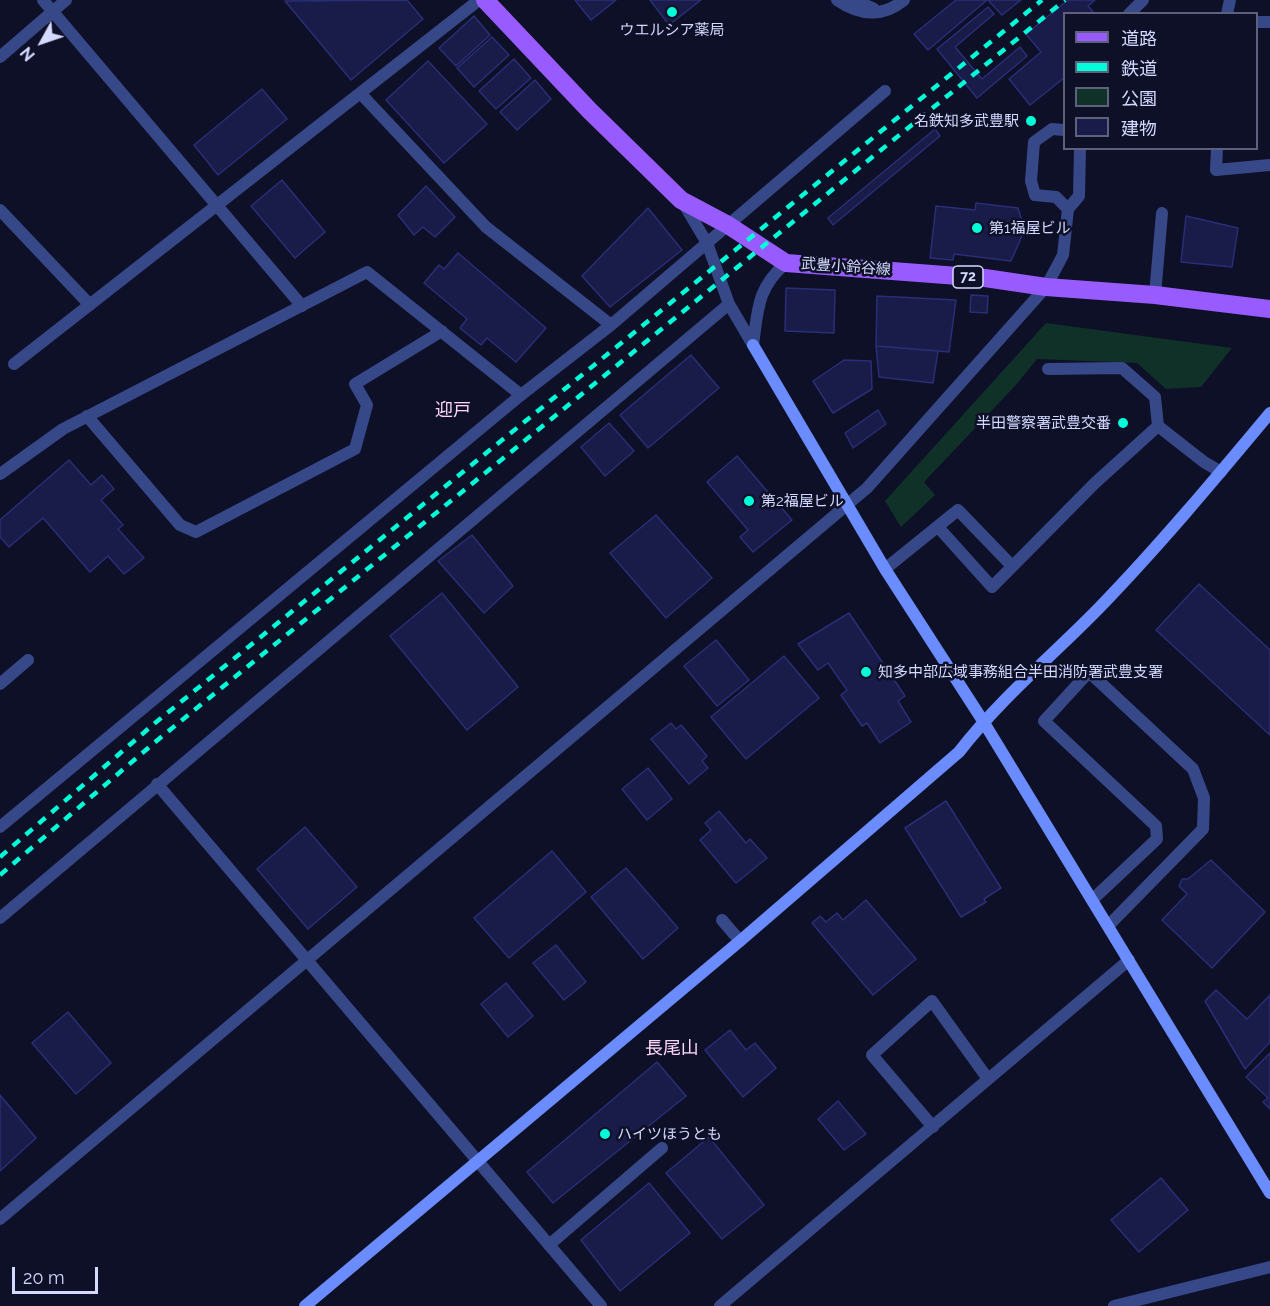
<!DOCTYPE html>
<meta charset="utf-8">
<style>
body{margin:0}
#map{position:relative;width:1270px;height:1306px;overflow:hidden;background:#0e1027;font-family:Raleway,"Noto Sans JP",sans-serif}
canvas{display:block}
.legend{position:absolute;left:1063px;top:12px;width:195px;height:138px;box-sizing:border-box;background:#0e1027;border:2px solid #5d617d;margin:0;padding:8px 10px;list-style:none;font-size:18px;color:#d4daff}
.legend li{display:flex;align-items:center;gap:12px;height:30px}
.legend b{width:30px;border:2px solid #5d617d}
.north{position:absolute;left:12px;top:12px;width:60px;height:60px;-webkit-text-stroke:4px #0e1027;paint-order:stroke;rotate:230deg;font-size:16px;font-weight:700;line-height:24px;text-align:center;color:#d4daff}
.north::after{content:'';display:block;margin:auto;width:21px;height:27px;background:#d4daff;clip-path:polygon(50% 0,100% 100%,50% 72%,0 100%)}
.scale{position:absolute;left:12px;top:1267px;width:86px;height:27px;box-sizing:border-box;border:3px solid #d4daff;border-top:0;padding-left:8px;font-size:18px;line-height:21px;white-space:nowrap;color:#d4daff;-webkit-text-stroke:4px #0e1027;paint-order:stroke}
</style>
<div id="map">
<canvas width="1270" height="1306"></canvas>
<ul class="legend">
<li><b style="height:8px;background:#985bff"></b>道路</li>
<li><b style="height:8px;background:#00ffd8"></b>鉄道</li>
<li><b style="height:16px;background:#103128"></b>公園</li>
<li><b style="height:16px;background:#191b49"></b>建物</li>
</ul>
<div class="north">N</div>
<div class="scale">20 m</div>
</div>
<script>
const g = document.querySelector('canvas').getContext('2d');
g.lineJoin = 'round';
function paint(path, color) { g.fillStyle = color; g.fill(path, 'evenodd'); }
function strokePath(path, color, width, dash) { g.strokeStyle = color; g.lineWidth = width; g.lineCap = dash ? 'butt' : 'round'; g.setLineDash(dash || []); g.stroke(path); }
function label(font, color, halo, rows, align = 'center') {
  g.font = font + ' Raleway,"Noto Sans JP",sans-serif'; g.lineWidth = 5; g.setLineDash([]); g.textBaseline = 'middle'; g.strokeStyle = halo; g.fillStyle = color; for (const [text, x, y, turn = 0] of rows) {
    g.save(); g.translate(x, y); g.rotate((+turn || 0) * Math.PI / 180); g.textAlign = isNaN(turn) ? turn : align; if (halo) g.strokeText(text, 0, 0); g.fillText(text, 0, 0); g.restore();
  }
}
paint(new Path2D(`
 M1046,323L1232,348L1201,387L1166,389L1137,363L1037,359L1015,386L924,482L935,495L901,527L885,501Z`), '#103128');
const building = new Path2D(`
 M407,0L423,19L351,80L285,1Z
 M575,0H616L591,20Z
 M650,0H701L669,25Z
 M956,0H987L928,50L914,34Z
 M988,0H1021L1002,15Z
 M1068,0H1095L1088,6L1095,14H1064V78L1030,105L1009,79L1041,52L1026,34Z
 M988,7L994,14L955,47L982,79L1020,47L1027,56L977,98L937,49Z
 M474,16L490,35L456,66L439,48Z
 M492,37L509,55L474,87L457,68Z
 M514,59L531,78L496,109L479,91Z
 M428,61L487,124L444,163L386,100Z
 M535,80L551,99L517,130L500,112Z
 M262,89L287,119L218,175L194,145Z
 M935,129L940,136L833,225L828,218Z
 M282,180L325,232L295,258L251,206Z
 M426,186L455,217L435,237L423,227L414,235L398,215Z
 M976,203L1018,208L1022,221V236L1011,261L954,254L953,260L930,258L936,206L975,210Z
 M648,208L682,250L610,307L582,276Z
 M1186,216L1238,228L1232,267L1181,262Z
 M458,253L546,328L516,362L487,338L481,345L460,328L467,319L424,283L439,265L444,269Z
 M786,288L835,290L834,333L785,331Z
 M971,295L988,296L987,313L970,312Z
 M877,296L956,300L949,352L876,346Z
 M876,346L938,351L933,383L879,377Z
 M691,355L719,388L648,448L620,415Z
 M844,360L871,361L872,389L833,413L813,381Z
 M878,410L886,424L853,448L845,433Z
 M609,423L634,451L605,476L581,447Z
 M737,456L792,520L753,552L740,537L748,530L707,482Z
 M69,460L91,485L102,475L114,489L101,500L123,525L118,529L144,558L124,574L108,556L90,572L43,518L9,547L0,537V520Z
 M656,515L712,578L666,618L610,553Z
 M472,535L513,586L484,613L438,561Z
 M1199,584L1270,650V735L1156,630Z
 M442,593L518,687L467,730L390,636Z
 M849,613L905,696L898,701L911,722L880,743L867,723L862,726L841,695L847,690L828,663L818,670L798,644Z
 M716,640L749,680L717,706L684,666Z
 M784,656L819,698L746,759L711,717Z
 M671,723L676,729L681,725L707,756L702,761L708,768L689,784L651,739Z
 M648,768L672,799L647,820L622,789Z
 M946,801L1001,888L984,899L986,902L961,917L905,828Z
 M719,811L746,843L750,839L767,858L736,883L700,840L711,830L705,823Z
 M305,827L357,887L308,929L257,869Z
 M552,851L586,892L509,958L474,918Z
 M1211,860L1265,912L1212,968L1162,920L1187,894L1179,886L1182,879H1188Z
 M626,868L678,928L643,959L591,897Z
 M866,900L916,959L873,995L812,923L820,916L826,922L837,913L843,920Z
 M556,945L586,982L564,1000L533,963Z
 M506,983L533,1016L508,1037L481,1004Z
 M1216,990L1247,1019L1270,995V1042L1245,1069L1205,1001Z
 M68,1012L111,1063L76,1094L32,1043Z
 M730,1030L746,1050L755,1043L776,1068L743,1097L705,1050Z
 M1270,1053V1109L1263,1102L1268,1098L1246,1077Z
 M657,1062L686,1096L553,1203L527,1172Z
 M0,1095L36,1138L0,1171Z
 M838,1101L866,1134L844,1150L818,1119Z
 M709,1137L764,1205L722,1239L666,1173Z
 M1161,1178L1188,1210L1139,1252L1111,1220Z
 M649,1183L690,1233L620,1291L581,1240Z`);
paint(building, '#191b49');
strokePath(building, '#2a2e76', 1.5);
strokePath(new Path2D(`
 M837,0C859,15 882,18 904,0
 M855,0L874,9
 M1227,14L1230,0
 M1256,22H1270
 M1064,130L1052,129L1034,142L1031,181L1035,195L1056,197L1068,209
 M1217,148L1216,170L1270,165
 M1046,287L1063,255L1068,209L1079,196L1080,148
 M1155,295L1162,213
 M1048,369L1122,368L1155,397L1158,426
 M87,416L180,525L196,532L355,449L367,405L355,384L442,331
 M0,474L63,429L367,272L521,395
 M938,527L992,587L1095,483L1158,426L1204,462L1221,472
 M885,569L958,510L1012,566
 M1092,900L1157,839L1156,826L1044,721L1089,672L1193,769L1204,798L1203,829L1108,926
 M722,920L740,941
 M933,1127L872,1055L932,1001L988,1079
 M549,1245L662,1148`), '#364888', 12);
strokePath(new Path2D(`
 M43,0L302,306
 M1129,14L1143,0
 M0,57L66,0
 M361,94L486,227L611,325
 M682,201L707,243L729,304L753,345
 M0,210L90,305
 M753,345C758,309 757,288 786,263
 M14,364L479,0
 M0,684L28,660
 M157,784L601,1306
 M0,827L521,395L611,325L885,91
 M0,918L729,304
 M0,1219L867,488L1046,287
 M720,1306L1129,960
 M1114,1306L1270,1267`), '#364888', 12);
strokePath(new Path2D(`
 M753,345L885,569L983,721L1270,1193
 M305,1306L740,941L959,752C1000,699 1052,656 1099,608C1159,546 1215,479 1270,413`), '#6b8cff', 12);
strokePath(new Path2D(`
 M485,0L589,110L681,200L728,225L786,263L985,278L1046,287L1155,295L1270,309`), '#985bff', 18);
strokePath(new Path2D(`
 M0,857L155,723L1042,0
 M0,875L154,743L1065,0`), '#00ffd8', 4.5, [9, 8]);
for (const [x, y, r, color] of [
 [672,12,6,"#00ffd8"],
 [1031,121,6,"#00ffd8"],
 [977,228,6,"#00ffd8"],
 [1123,423,6,"#00ffd8"],
 [749,501,6,"#00ffd8"],
 [866,672,6,"#00ffd8"],
 [605,1134,6,"#00ffd8"]
]) { const dot = new Path2D(); dot.arc(x, y, r, 0, 2 * Math.PI); g.fillStyle = color; g.fill(dot); strokePath(dot, '#0e1027', 2); }
for (const [x, y, w] of [
 [968,277,30]
]) { const box = new Path2D(); box.roundRect(x - w / 2, y - 11, w, 22, 4.5); g.fillStyle = '#0e1027'; g.fill(box); strokePath(box, '#d4daff', 1.5); }
label('bold 14px', '#d4daff', null, [
 ["72",968,277]
]);
label('15px', '#d4daff', '#0e1027', [
 ["ウエルシア薬局",672,30,"center"],
 ["名鉄知多武豊駅",1019,121,"right"],
 ["第1福屋ビル",989,228],
 ["半田警察署武豊交番",1111,423,"right"],
 ["第2福屋ビル",761,501],
 ["知多中部広域事務組合半田消防署武豊支署",878,672],
 ["ハイツほうとも",617,1134]
], 'left');
label('15px', '#d4daff', '#0e1027', [
 ["武豊小鈴谷線",846,267,4]
]);
label('18px', '#ffd6fa', '#0e1027', [
 ["迎戸",453,411],
 ["長尾山",672,1049]
]);
</script>
